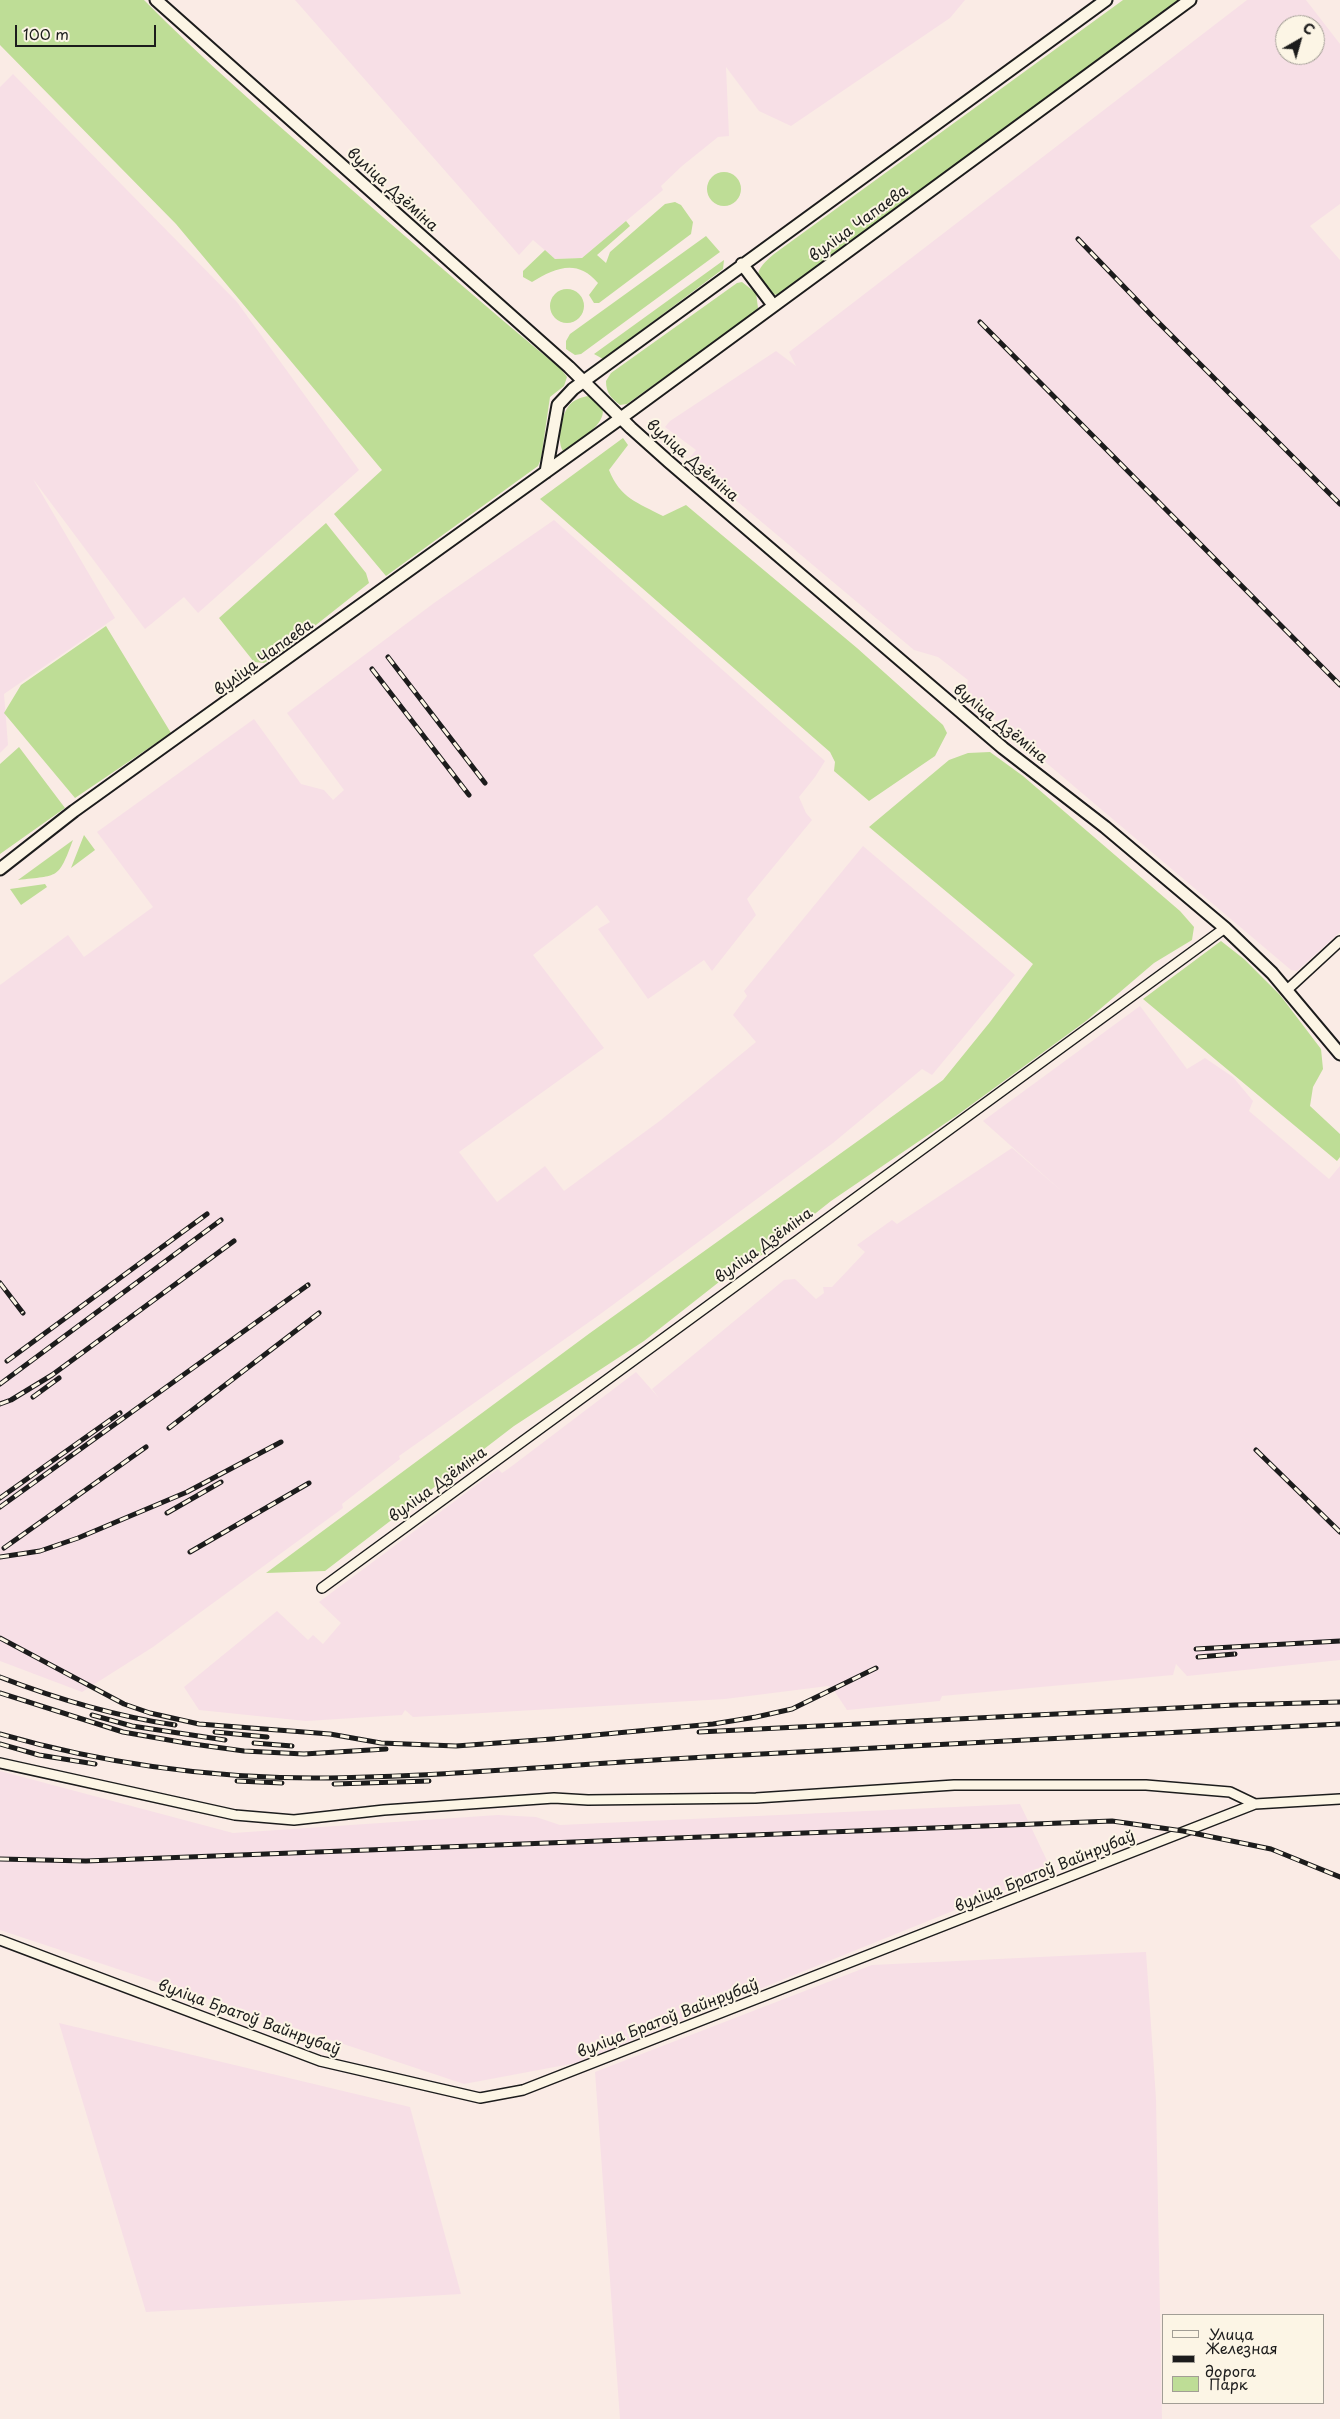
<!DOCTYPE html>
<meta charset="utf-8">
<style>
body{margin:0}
#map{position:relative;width:1340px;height:2419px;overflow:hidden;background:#faebe5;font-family:"Playpen Sans",sans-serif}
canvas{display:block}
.legend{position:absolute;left:1162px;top:2314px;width:162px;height:90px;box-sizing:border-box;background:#fcf5e5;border:1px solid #a29e95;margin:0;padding:6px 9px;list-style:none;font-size:15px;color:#1c1c1c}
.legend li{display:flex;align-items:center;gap:10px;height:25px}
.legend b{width:25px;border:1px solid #a29e95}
.north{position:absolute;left:1275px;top:15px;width:50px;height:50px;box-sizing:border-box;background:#fcf5e5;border:1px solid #a29e95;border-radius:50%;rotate:38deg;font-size:14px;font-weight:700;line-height:20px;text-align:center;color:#1c1c1c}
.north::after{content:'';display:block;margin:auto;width:18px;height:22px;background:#1c1c1c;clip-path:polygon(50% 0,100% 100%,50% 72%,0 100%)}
.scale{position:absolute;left:15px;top:25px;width:141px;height:22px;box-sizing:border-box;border:2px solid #1c1c1c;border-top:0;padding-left:6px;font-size:15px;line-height:18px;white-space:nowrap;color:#1c1c1c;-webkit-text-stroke:4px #fcf5e5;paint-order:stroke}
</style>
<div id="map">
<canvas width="1340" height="2419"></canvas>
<ul class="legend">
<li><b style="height:6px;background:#fcf5e5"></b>Улица</li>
<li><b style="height:6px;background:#1c1c1c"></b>Железная дорога</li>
<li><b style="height:14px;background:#bedd96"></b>Парк</li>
</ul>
<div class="north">С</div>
<div class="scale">100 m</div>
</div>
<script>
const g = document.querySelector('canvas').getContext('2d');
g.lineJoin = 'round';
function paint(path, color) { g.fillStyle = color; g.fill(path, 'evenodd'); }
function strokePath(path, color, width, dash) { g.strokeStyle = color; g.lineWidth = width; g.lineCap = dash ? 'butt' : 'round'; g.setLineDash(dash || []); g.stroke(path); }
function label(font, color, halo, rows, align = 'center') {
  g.font = font + ' "Playpen Sans",sans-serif'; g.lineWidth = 4; g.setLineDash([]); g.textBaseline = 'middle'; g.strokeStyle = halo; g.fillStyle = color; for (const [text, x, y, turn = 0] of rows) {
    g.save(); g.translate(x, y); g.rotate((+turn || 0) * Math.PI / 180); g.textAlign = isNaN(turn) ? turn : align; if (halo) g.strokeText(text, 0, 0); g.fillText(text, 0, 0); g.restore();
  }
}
paint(new Path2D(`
 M295,0H965L950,18L791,126L759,111L726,67L729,136L718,137L682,166L661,186L663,190L582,258L555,259L533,240L519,255Z
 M1247,0H1306L1340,44V204L1310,226L1340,260V932L1297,971L1291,970L965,694L968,680L938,657L914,650L688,460L696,450L665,427L670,421L776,351L796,366L789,352ZM1285,25H1315V55H1285Z
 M13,74L237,302L359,470L198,613L184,597L145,629L33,479L115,618L4,694L8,745L0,753V87Z
 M554,520L825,761L815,777L799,797L806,813L812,820L747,899L756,915L712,971L704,960L648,999L598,929L610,922L597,905L533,955L604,1048L459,1152L497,1202L545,1166L564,1191L661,1120L756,1042L733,1015L747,996L744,991L863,846L1015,975L932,1075L922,1069L833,1143L599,1315L399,1456L400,1459L342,1504L343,1508L153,1647L82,1692L0,1661V985L68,935L84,957L153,907L97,832L254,719L301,784L324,790L333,800L344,790L287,713L434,603Z
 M1140,1006L1187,1069L1205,1058L1233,1077L1253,1101L1249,1111L1329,1179L1340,1166V1660L1187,1676L1176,1664L1173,1675L942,1696L940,1701L847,1710L833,1689L828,1686L725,1699L413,1717L405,1710L402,1715L306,1721L199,1710L184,1687L277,1611L308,1640L313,1635L323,1644L341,1623L319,1602L498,1469L502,1473L508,1469L636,1372L659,1398L652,1389L784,1280L795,1279L816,1299L824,1293L823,1287H832L865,1252L857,1245L892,1220L897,1224L1012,1148L1065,1194L983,1121Z
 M0,1771L233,1833L498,1815L536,1817L560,1825L1020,1804L1052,1871L576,2063L464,2084L0,1930Z
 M1146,1952L1156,2099L1162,2419H620L595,2072L872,1965Z
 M59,2023L410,2107L461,2294L146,2312Z`), '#f7dfe6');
paint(new Path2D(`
 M0,0H144C202,59 266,114 328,169C405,236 482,304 561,369L567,377L564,386L550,397L541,459L538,466L386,576L334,514L382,470L176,224L0,45Z
 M1123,0H1181L779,294L773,295C750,279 756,269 774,254Z
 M707 189a17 17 0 1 1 34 0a17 17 0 1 1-34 0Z
 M675,202L681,205L693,222L691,234L599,303H594L589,295L598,283C577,258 555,268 532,282L523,277V271L545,250L555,259L582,258L626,221L630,226L597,255L606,263L610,252L665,204Z
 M706,236L720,252L581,354L575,355L566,349V341L570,334Z
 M724,260L723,269L603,359L594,354Z
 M742,282L756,293L758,308L753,314L627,404L620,405C611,398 606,393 606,381L611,373L737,283Z
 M550 306a17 17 0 1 1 34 0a17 17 0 1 1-34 0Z
 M588,396C627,413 579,440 564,452C556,444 561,416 568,407C573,400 579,398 588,396Z
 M623,438L628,445L609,470C620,498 638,503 663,516L686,505L857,648L943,725L947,733L935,756L869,801L834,771L835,762L830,752L540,499Z
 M326,523L366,573L369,583L278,655L264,663L254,662L219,618Z
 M106,626L171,733L75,798L4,713L21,685Z
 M19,747L65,808L0,854V764Z
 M990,752L1023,776L1180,911L1194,927L1192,940L1154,963L1086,1021L956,1116L831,1201L768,1251L719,1282L644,1341L514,1426L325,1571L266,1573L590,1333L943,1080L990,1022L1033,964L869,827L949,760L968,753Z
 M84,835L95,850L71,868Z
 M73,840C58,880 59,875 18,880Z
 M45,884L47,887L21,905L10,889Z
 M1221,941L1244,959L1280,995L1321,1049L1323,1069L1313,1087L1310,1106L1340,1134V1157L1337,1161L1143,999Z`), '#bedd96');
const street = new Path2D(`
 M1287,990L1340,941
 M322,1588L1225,928
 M0,1763L235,1815L294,1820L384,1810L554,1798L588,1800L756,1798L954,1785H1146L1230,1792L1255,1804
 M0,1940L320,2061L480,2098L523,2090L1255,1804L1340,1799`);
const secondary = new Path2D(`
 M156,0L569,367L631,428L669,462L1003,748L1105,827L1225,928L1272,973L1340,1054
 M742,264L773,305
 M546,472L558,405L573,389C750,258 929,130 1106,0
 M0,869L74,811L621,418L1190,0`);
strokePath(street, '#1c1c1c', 12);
strokePath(secondary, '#1c1c1c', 15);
strokePath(street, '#fcf5e5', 9);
strokePath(secondary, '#fcf5e5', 11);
const rail = new Path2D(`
 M1078,239L1155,319L1340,504
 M980,322L1340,685
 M388,657L485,783
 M372,669L469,795
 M0,1283L23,1313
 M7,1361L207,1214
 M0,1384L221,1220
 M33,1397L59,1378
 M0,1404L11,1400L52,1375L234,1241
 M169,1428L319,1313
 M1256,1450L1340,1532
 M0,1498L120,1413
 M0,1507L308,1285
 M167,1513L221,1482
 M4,1548L146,1447
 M190,1552L309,1483
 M0,1557L40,1551L78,1538L187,1492L281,1442
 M0,1638L124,1704L150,1713L199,1724L330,1734L381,1743L456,1746L552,1739L713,1724L756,1717L792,1709L876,1668
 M1196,1649L1340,1641
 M1198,1657L1235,1654
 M0,1677C57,1699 115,1716 175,1725
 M0,1693L123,1732L186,1743L244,1751L304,1754L386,1749
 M92,1715L132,1726L225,1740
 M215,1732L267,1737
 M699,1732L1235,1705L1340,1702
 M0,1734C101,1763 209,1778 314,1778C444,1777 575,1764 705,1757C917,1745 1128,1735 1340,1724
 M254,1743L292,1746
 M0,1744L39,1755L95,1764
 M237,1781L282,1783
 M334,1784L429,1781
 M0,1859L86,1861L1112,1821L1183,1831L1271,1849L1340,1877`);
strokePath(rail, '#1c1c1c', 5);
strokePath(rail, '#fcf5e5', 3, [9]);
label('15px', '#1c1c1c', '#fcf5e5', [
 ["вуліца Дзёміна",392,190,42],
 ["вуліца Чапаева",859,224,-36],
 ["вуліца Дзёміна",692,461,41],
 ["вуліца Чапаева",264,658,-36],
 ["вуліца Дзёміна",1000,724,39],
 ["вуліца Дзёміна",764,1246,-36],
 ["вуліца Дзёміна",438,1485,-36],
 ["вуліца Братоў Вайнрубаў",1045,1872,-22],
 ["вуліца Братоў Вайнрубаў",249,2018,20],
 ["вуліца Братоў Вайнрубаў",668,2019,-21]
]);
</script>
